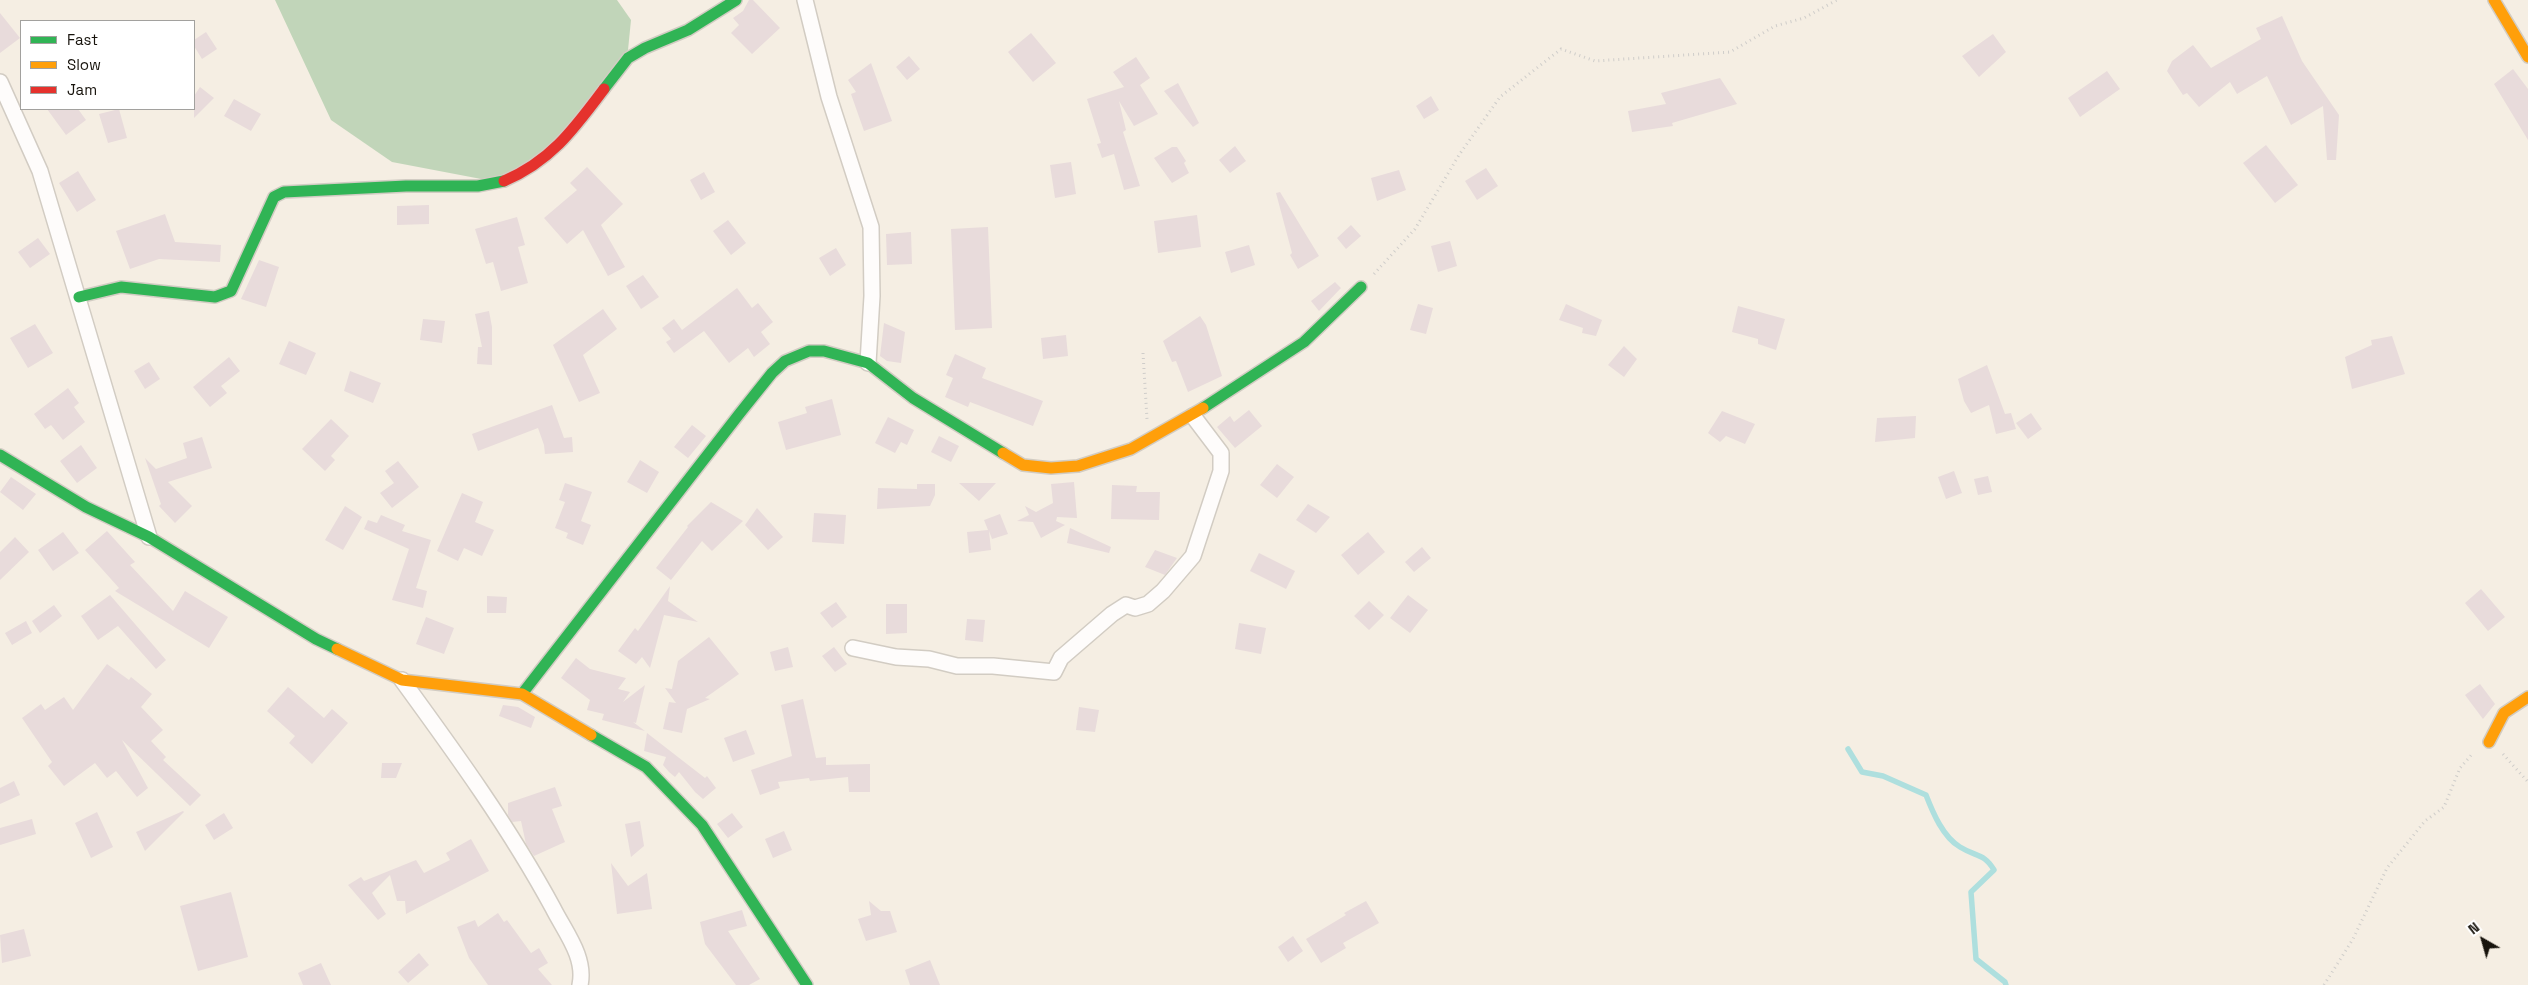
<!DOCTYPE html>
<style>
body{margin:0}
#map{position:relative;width:2528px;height:985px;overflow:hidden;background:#f5eee3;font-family:"Space Grotesk",sans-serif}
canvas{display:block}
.legend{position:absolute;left:20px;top:20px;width:175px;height:90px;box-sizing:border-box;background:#fff;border:1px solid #a2a19e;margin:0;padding:6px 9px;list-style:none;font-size:15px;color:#17130c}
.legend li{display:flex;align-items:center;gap:10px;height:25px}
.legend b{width:25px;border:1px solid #a2a19e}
.north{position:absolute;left:2458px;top:915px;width:50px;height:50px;-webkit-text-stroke:4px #fff;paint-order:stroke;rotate:322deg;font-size:14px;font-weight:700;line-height:20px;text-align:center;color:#17130c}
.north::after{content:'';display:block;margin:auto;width:18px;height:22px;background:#17130c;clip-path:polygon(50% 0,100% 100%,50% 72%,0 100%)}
</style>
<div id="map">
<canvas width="2528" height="985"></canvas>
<ul class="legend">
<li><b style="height:6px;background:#30b455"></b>Fast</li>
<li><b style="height:6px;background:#ff9f0a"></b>Slow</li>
<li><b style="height:6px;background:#e5322d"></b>Jam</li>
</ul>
<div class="north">N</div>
</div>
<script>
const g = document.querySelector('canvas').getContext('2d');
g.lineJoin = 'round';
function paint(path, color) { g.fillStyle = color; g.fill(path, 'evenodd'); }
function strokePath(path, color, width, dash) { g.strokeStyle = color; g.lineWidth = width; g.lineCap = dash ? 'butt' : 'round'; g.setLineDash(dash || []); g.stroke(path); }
paint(new Path2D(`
 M275,0H617L631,20L628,50L563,137L497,182L392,162L331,120Z`), '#c1d5b9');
strokePath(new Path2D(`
 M1848,749L1862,772L1883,776L1926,795C1933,813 1943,837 1960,847C1976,857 1984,853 1994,870L1971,892L1976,959L2005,982L2006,985`), '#aedfde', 5.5);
paint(new Path2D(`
 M749,0H753L780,28L752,54L731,33L739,25L733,18L743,11Z
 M0,13L20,38L0,53Z
 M2282,16L2302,61L2339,115L2336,160H2327L2323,106L2291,125L2267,76L2237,94L2230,82L2199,107L2187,93L2183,95L2167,71L2172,61L2193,45L2211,68L2261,39L2256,28Z
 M206,32L217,49L202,59L194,46V40Z
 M1031,33L1056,63L1033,82L1008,52Z
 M1993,34L2006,52L1979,77L1962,56Z
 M909,56L920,69L907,80L896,67Z
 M1136,57L1150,78L1140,85L1158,114L1134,126L1119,101L1126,130L1123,132L1140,186L1124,190L1114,154L1102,158L1097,144L1101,143L1087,99L1124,87L1113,72Z
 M871,63L892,121L864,131L851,94L856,92L848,80Z
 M2513,69L2528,89V140L2494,84Z
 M2107,71L2120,89L2080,117L2068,98Z
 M1720,78L1737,104L1672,123L1673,126L1632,132L1628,111L1666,104L1661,93Z
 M1178,83L1199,123L1193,127L1164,91Z
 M200,87L214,98L194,118V96Z
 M1431,96L1439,110L1424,119L1416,106Z
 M234,99L261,114L251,131L224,116Z
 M47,109H78L86,120L66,135Z
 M119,109L127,138L108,143L99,114Z
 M2266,145L2298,185L2275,203L2243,163Z
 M1235,146L1246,161L1230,173L1219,160Z
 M1172,147H1177L1186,161L1184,163L1189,173L1172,183L1154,158Z
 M1071,162L1076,194L1055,198L1050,165Z
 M587,167L623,204L601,225L625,267L608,276L583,230L567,244L544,218L577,190L570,183Z
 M1486,168L1498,186L1477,200L1465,181Z
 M1399,170L1406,190L1377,201L1371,178Z
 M78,171L96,200L77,212L59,183Z
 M704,172L715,192L701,200L690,180Z
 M1280,192L1319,256L1298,269L1290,255L1292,253L1276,193Z
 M429,205V224L397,225V206Z
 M165,214L175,242L221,245L220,262L159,259L130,269L116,231Z
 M1197,215L1201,247L1158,253L1154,221Z
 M517,217L525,245L518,247L528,283L501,291L493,262L486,264L475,229Z
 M728,220L746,243L731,255L713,231Z
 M1351,225L1361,236L1346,249L1337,238Z
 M988,227L992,328L955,330L951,229Z
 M911,232L912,264L887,265L886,234Z
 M38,238L50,254L30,268L18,252Z
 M1450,241L1457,266L1438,272L1431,246Z
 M1249,245L1255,265L1231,273L1225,252Z
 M836,248L846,265L830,276L819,258Z
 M259,260L279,267L266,307L241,299Z
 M643,275L659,297L641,309L626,286Z
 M1335,282L1341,288L1319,311L1311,301Z
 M737,288L752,308L758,303L773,322L761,332L770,344L754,357L748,348L729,363L704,331L674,353L666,342L671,339L662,328L674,319L682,330Z
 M1418,304L1433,308L1426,334L1410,330Z
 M1566,304L1602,320L1596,336L1582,333L1583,328L1559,320Z
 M1738,306L1785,319L1776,350L1758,344V339L1732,332Z
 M603,309L617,329L583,355L600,393L579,402L553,345Z
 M489,311L492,327V365L477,364L478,347H482L475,314Z
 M1200,316L1206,325L1222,376L1188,392L1176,361L1172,362L1163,341Z
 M423,319L445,321L442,343L420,340Z
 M884,323L905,332L901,363L887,361L880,356Z
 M35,324L53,353L28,368L10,338Z
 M1066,335L1068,356L1043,359L1041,338Z
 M2392,336L2405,374L2352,389L2345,357L2372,345L2371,340Z
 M289,341L316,353L306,375L279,364Z
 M1624,346L1637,359L1624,377L1608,365Z
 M955,354L986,368L982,378L1043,401L1033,426L970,402L968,407L945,397L953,378L946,375Z
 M229,357L240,371L221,386L227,393L210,407L193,387Z
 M149,362L160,379L145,389L134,371Z
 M1987,365L2005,414L2011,413L2016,429L1996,434L1989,405L1971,413L1964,401L1958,379Z
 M350,371L381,383L373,403L344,391Z
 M68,388L79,403L74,407L85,422L63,440L51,425L45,429L34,414Z
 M832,399L841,435L786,450L778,422L807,413L805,407Z
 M552,405L564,438L572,437L573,452L545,454L544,445L538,428L478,451L472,434Z
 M1249,410L1262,426L1235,448L1217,427L1230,416L1234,422Z
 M1722,411L1755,424L1745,444L1726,436L1720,442L1708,433Z
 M2031,413L2042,429L2028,439L2016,423Z
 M1916,416L1915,438L1875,442L1877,418Z
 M888,417L914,430L907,445L901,442L895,453L875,443Z
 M331,419L349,436L331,456L335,460L325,471L302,449Z
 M692,425L706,436L688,458L674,447Z
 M939,436L959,446L951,462L931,452Z
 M202,437L212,468L168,482L192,506L175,523L159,506L161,504L145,458L156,469L187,458L183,443Z
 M81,445L97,468L77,483L60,461Z
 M640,460L659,472L647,493L627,482Z
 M398,461L419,487L392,508L380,493L394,483L385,471Z
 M1277,464L1294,477L1277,498L1260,485Z
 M1954,471L1962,493L1946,499L1938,477Z
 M1988,476L1992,492L1978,495L1974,479Z
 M11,477L36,494L23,510L0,492Z
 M1074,482L1077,518L1057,517L1056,521L1065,525L1041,538L1033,522L1017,521L1029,515L1025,506L1036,512L1053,503L1051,484Z
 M565,483L592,492L581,521L591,525L583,545L566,538L568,533L555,528L565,502L559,500Z
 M959,483H996L979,501Z
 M917,484H935V495L930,506L877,509L878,488L917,489Z
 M1112,485L1137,486L1136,492H1160L1159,520L1111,519Z
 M462,493L483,502L475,522L494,530L482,556L464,548L458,561L437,551Z
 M711,502L743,521L712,551L702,541L671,580L656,568L688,527L687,526Z
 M1308,504L1330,517L1316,533L1296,520Z
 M345,506L362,517L343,550L325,540Z
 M757,508L783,537L768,550L745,525Z
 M814,513L846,515L844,544L812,542Z
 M1000,514L1008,534L992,539L989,531L991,550L969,553L967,532L988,530L984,520Z
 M381,515L405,525L402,531L431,540L416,588L427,591L423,608L392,600L409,549L364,529L368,520L377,523Z
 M1070,528L1111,547L1109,553L1067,543Z
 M107,531L135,562L130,565L173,611L185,591L228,617L209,648L115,591L119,588L85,550Z
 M63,532L79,553L53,571L38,550Z
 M1368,532L1385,552L1358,575L1341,555Z
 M15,537L29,552L0,580V552Z
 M1422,547L1431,558L1414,572L1405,562Z
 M1155,550L1177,558L1165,575L1145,567Z
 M1259,553L1295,571L1286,589L1250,571Z
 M670,586L668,601L698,622L664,615L650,668L642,657L636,664L618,651L635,628L638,631Z
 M2481,589L2505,617L2488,631L2465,603Z
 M110,595L166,660L156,669L118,626L98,640L81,616Z
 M1408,595L1428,610L1410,633L1390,618Z
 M487,596L507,597L506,613H487Z
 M1369,601L1384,615L1369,630L1354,616Z
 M836,602L847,617L832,628L820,613Z
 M886,604H907V633L886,634Z
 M54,605L62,616L40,633L32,621Z
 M426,617L454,628L444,654L416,644Z
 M967,619L985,620L983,642L965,640Z
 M26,621L32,633L12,645L5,633Z
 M1239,623L1266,628L1261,654L1235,649Z
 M709,637L739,674L705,698L710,699L687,709L682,733L663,729L669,702L676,703L665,688L672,689L678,661Z
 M788,647L793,667L775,671L770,652Z
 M834,647L847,664L835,672L822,656Z
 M576,658L590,669L626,678L618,689L630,692L623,702L645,685L636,723L633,722L645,731L602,720L604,714L587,710L590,700L561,678Z
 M107,664L129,680L131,677L152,694L141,707L163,730L151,741L166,757L163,760L201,795L190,806L122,740L148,788L137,797L116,771L107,778L95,763L64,786L48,766L52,762L22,718L41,704L45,710L64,697L73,710Z
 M2480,684L2495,704L2483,719L2465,695Z
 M288,687L324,718L332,709L348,723L312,764L289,743L295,736L267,711Z
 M803,699L816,758L826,757V765L870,764V792H849L848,777L810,781L809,778L778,782L780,788L760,795L751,770L792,756L781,705Z
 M503,705L518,707L535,717L531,728L499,716Z
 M1079,707L1099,710L1095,732L1076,730Z
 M746,730L755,754L733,762L724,738Z
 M647,733L705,778L707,776L716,788L703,799L695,792L679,772L675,777L669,772L663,765L666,757L644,751Z
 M382,763H402L396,778H381Z
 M14,781L20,795L0,804V788Z
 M555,787L562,806L552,809L565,842L534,856L526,844L521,821L512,822L508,815V803Z
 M183,811L184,812L145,851L136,832Z
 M97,812L113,847L91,858L75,823Z
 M224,813L233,828L214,840L205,825Z
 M732,813L743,827L728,838L717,824Z
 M32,819L36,834L0,845V828Z
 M640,821L644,846L631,857L625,824Z
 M784,831L792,850L773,858L765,839Z
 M471,839L489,871L406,914L405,901H397L390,875L372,893L386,914L378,920L348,885L361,877L364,881L416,860L424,873L450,860L446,853Z
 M611,863L628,886L647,873L652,909L617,914Z
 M231,892L248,957L198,971L180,906Z
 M869,901L881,911H890L897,932L866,941L858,919L871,915Z
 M1366,901L1379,923L1343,943L1346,948L1321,963L1306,939L1346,915L1344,913Z
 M742,910L747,926L728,931L760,979L749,985H736L705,944L700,922Z
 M498,913L504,922L507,920L531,953L539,948L548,963L538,969L552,985H488L469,958L457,927L475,920L478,927Z
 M24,929L31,956L2,963L0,935Z
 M1293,936L1303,951L1288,962L1278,947Z
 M419,953L429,965L408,983L398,972Z
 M930,960L940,985H910L905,970Z
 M321,963L331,985H303L298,973Z`), '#e8dbdb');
const street = new Path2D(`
 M805,0L829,97L871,227L872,296L868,363
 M0,82L40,171L149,537
 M853,648L896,657L929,659L957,666H993L1054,672L1061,658L1112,614L1126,605L1135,608L1148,604L1163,591L1193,556L1221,471V453L1193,416
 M402,680C456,754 509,827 553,908C565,932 586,957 580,985`);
const fast = new Path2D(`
 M604,89L628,58L645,48L688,30L736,0
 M79,297L121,287L215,297L231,291L274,197L284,192L406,186H478L504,181
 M1203,408L1304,342L1361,287
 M0,455L86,507L149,537L316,639L337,649
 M522,694L740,413L772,373L785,361L809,351H824L868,363L913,398L1003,453
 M591,735L646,767L702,825L807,985`);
const slow = new Path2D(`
 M2494,0L2528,57
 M1003,453L1023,465L1051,468L1078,466L1131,449L1203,408
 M337,649L402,680L522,694L591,735
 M2489,742L2504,713L2528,697`);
const jam = new Path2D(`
 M504,181C551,161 574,129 604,89`);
strokePath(street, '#d2ccc3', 18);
strokePath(fast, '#d2ccc3', 14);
strokePath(slow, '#d2ccc3', 14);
strokePath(jam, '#d2ccc3', 14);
strokePath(new Path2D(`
 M1374,274L1415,229L1459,155L1500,97L1561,49L1595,61L1730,52L1775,26L1804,18L1837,0
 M1143,353L1147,419
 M2503,754L2528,782
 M2324,985L2353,939L2387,868L2425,821L2444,807L2460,768L2473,753`), '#cfcdca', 3, [1, 4]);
strokePath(street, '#fefcfb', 15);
strokePath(fast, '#30b455', 11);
strokePath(slow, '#ff9f0a', 11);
strokePath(jam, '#e5322d', 11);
</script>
